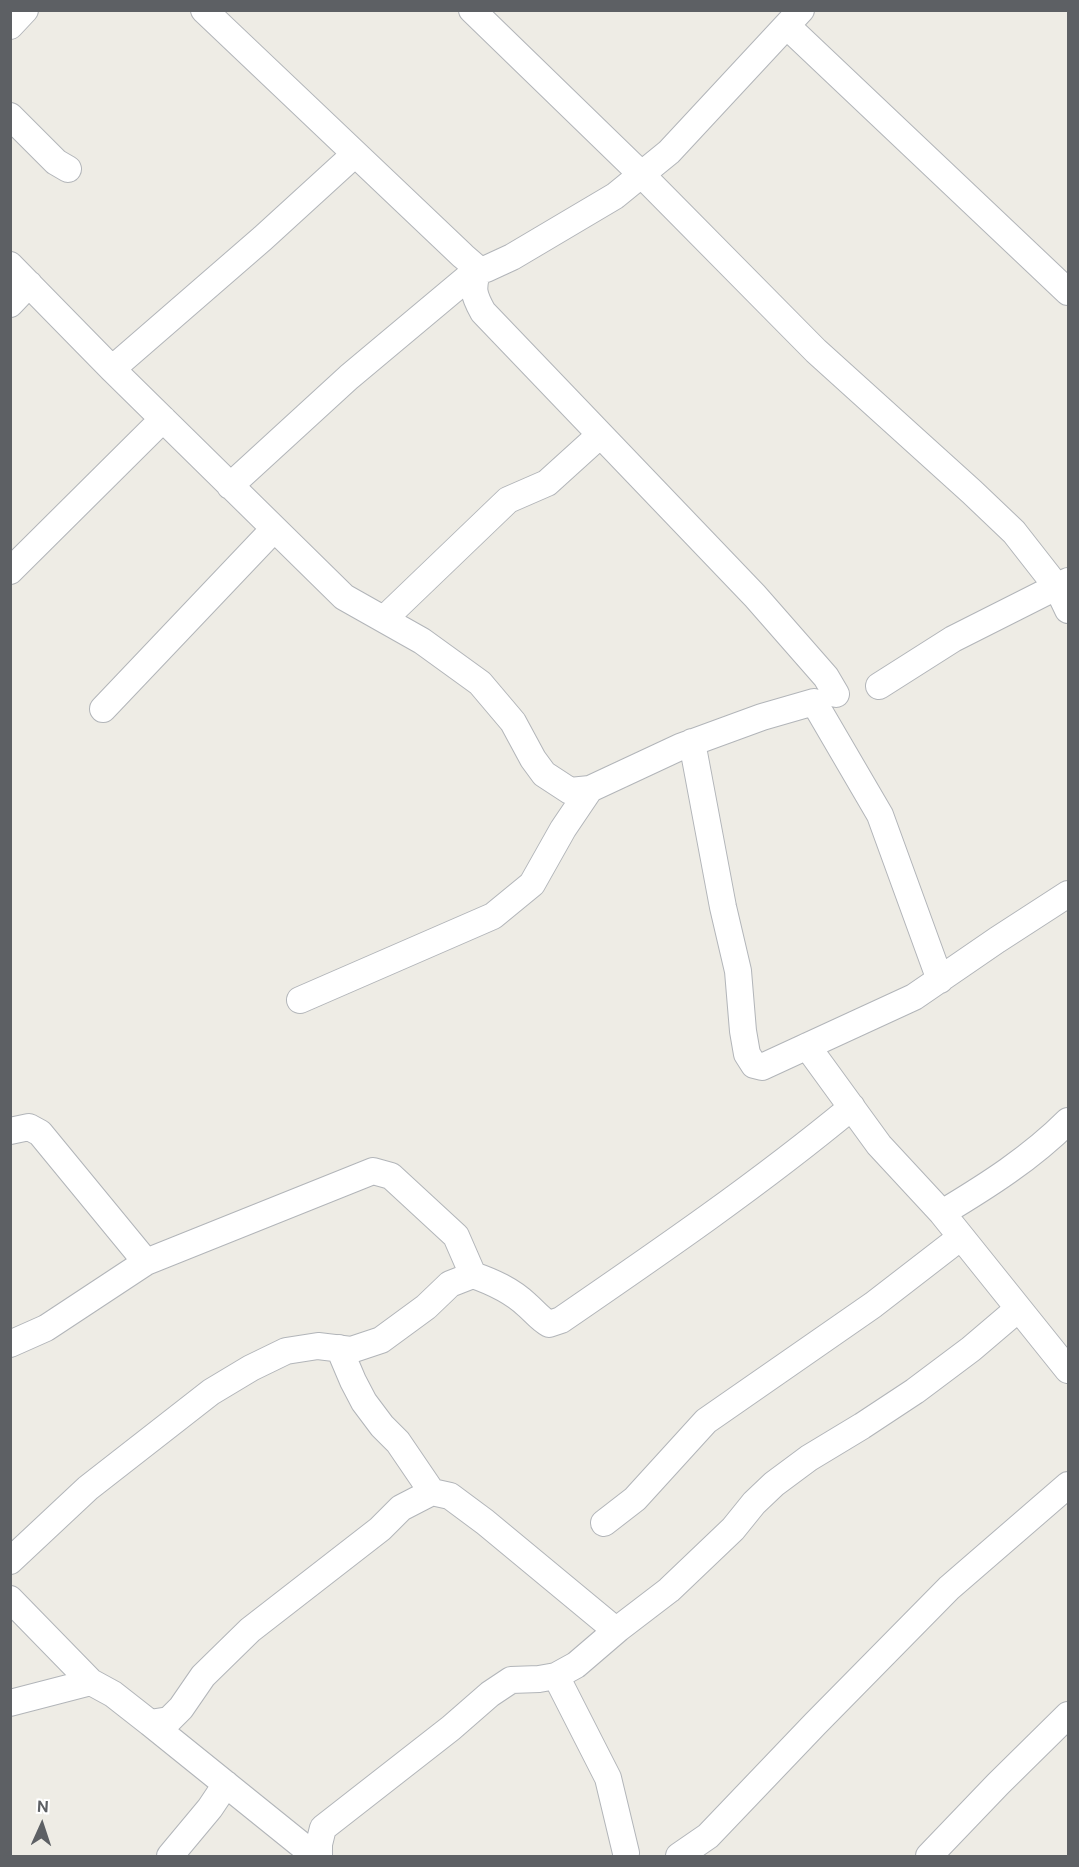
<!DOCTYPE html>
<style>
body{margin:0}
#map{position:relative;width:1079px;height:1867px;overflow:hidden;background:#eeece5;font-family:"DM Sans",sans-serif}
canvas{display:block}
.frame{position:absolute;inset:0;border:12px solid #5d6064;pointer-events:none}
.north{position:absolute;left:12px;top:1795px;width:60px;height:60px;-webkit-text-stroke:4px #fff;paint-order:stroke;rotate:3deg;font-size:16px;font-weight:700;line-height:24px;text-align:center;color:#5d6064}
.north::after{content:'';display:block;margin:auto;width:21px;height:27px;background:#5d6064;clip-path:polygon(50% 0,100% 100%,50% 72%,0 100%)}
</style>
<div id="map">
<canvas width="1079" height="1867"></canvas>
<div class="frame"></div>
<div class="north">N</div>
</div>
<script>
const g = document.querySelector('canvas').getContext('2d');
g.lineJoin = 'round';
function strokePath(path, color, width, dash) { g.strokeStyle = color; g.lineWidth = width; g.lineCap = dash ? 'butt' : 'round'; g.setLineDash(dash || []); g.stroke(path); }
const minor = new Path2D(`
 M204,10L463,256L478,269H486L512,257L615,196L669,152L801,10
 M472,10L641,174L816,351L972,492L1014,532L1057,587L1068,610
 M10,26L25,10
 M787,26L1068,292
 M10,116L56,162L68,169
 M10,265L112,369L344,597L422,641L480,683L513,722L533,759L544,774L570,791L590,789L680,747L762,717L814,702L880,815L940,980
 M478,269C472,289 473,294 483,312L755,596L826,677L836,694
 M10,304L29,284
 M112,369L263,238L355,154
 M230,486L349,377L478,269
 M10,571L163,419
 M384,619L508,500L547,483L600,435
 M879,686L953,639L1068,581
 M103,709L274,529
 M692,742L723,907L738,971L743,1031L747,1054L754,1065L762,1067L914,997L997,940L1068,894
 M300,1000L493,916L532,884L563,829L590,789
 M807,1046L879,1145L942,1213L1068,1370
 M10,1131L29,1127L40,1133L146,1262
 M942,1213C987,1186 1031,1158 1068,1121
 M10,1344L46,1328L146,1262L373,1171L391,1176L456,1236L473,1275
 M339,1348L353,1381L364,1402L382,1426L398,1442L432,1492
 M604,1523L635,1499L706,1421L873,1305L961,1237
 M10,1561L88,1488L211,1392L251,1368L286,1351L318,1346L351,1350L381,1340L426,1307L450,1284L473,1275C493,1282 511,1290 527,1305C535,1312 540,1319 549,1324L561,1320C660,1252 759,1184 852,1107
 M10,1599L91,1682L113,1694L150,1723L169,1720L181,1708L203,1676L250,1630L380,1529L401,1508L432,1492L450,1496L485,1522L613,1628L618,1629L669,1590L733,1529L754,1503L774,1484L809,1458L862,1426L915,1391L971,1349L1018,1309
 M556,1676L608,1778L626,1853
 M10,1703L91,1682
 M150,1723L315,1856
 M170,1856L210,1808L226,1784
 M319,1856V1844L323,1828L451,1728L490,1694L511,1680L539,1679L556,1676L576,1665L618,1629
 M679,1856L708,1836L815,1724L949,1588L1068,1485
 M929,1856L998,1784L1068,1715`);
strokePath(minor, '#b2b5b9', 28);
strokePath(minor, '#fff', 26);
</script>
